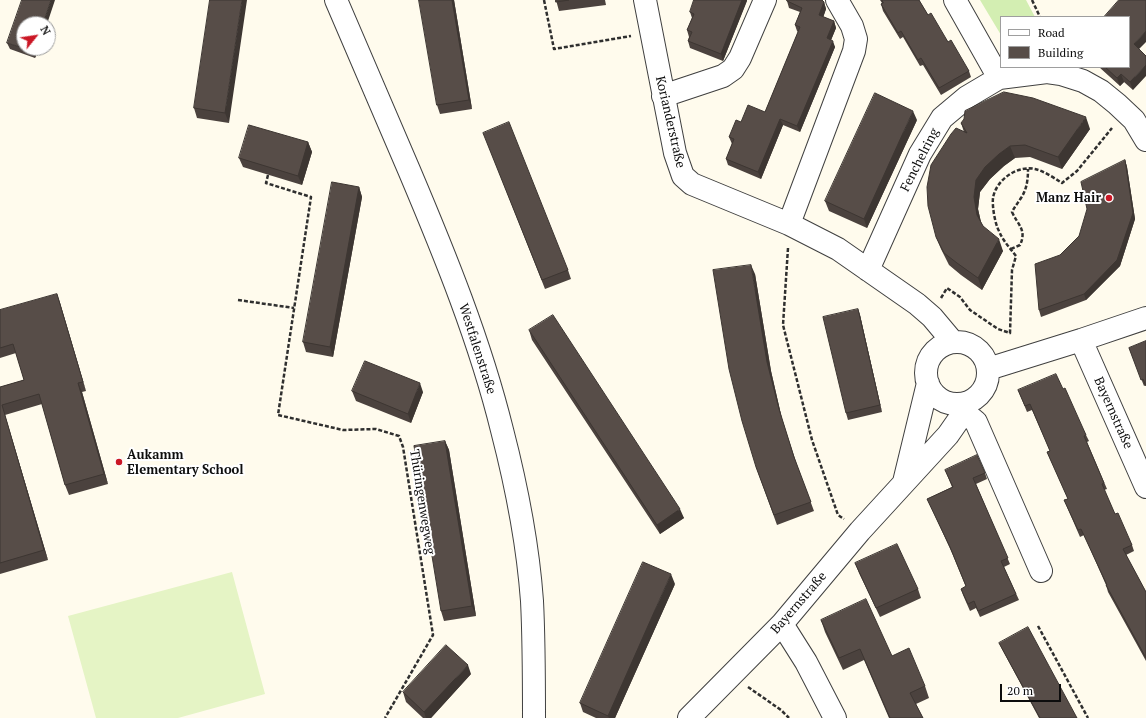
<!DOCTYPE html>
<meta charset="utf-8">
<style>
body{margin:0}
#map{position:relative;width:1146px;height:718px;overflow:hidden;background:#fffbed;font-family:"PT Serif",serif}
canvas{display:block}
.legend{position:absolute;left:1000px;top:16px;width:130px;height:52px;box-sizing:border-box;background:#fff;border:1px solid #9e9e9e;margin:0;padding:5px 7px;list-style:none;font-size:12px;color:#0d0d0d}
.legend li{display:flex;align-items:center;gap:8px;height:20px}
.legend b{width:20px;border:1px solid #9e9e9e}
.north{position:absolute;left:16px;top:16px;width:40px;height:40px;box-sizing:border-box;background:#fff;border:1px solid #9e9e9e;border-radius:50%;rotate:60deg;font-size:11px;font-weight:700;line-height:16px;text-align:center;color:#0d0d0d}
.north::after{content:'';display:block;margin:auto;width:14px;height:18px;background:#cb1725;clip-path:polygon(50% 0,100% 100%,50% 72%,0 100%)}
.scale{position:absolute;left:1000px;top:684px;width:61px;height:18px;box-sizing:border-box;border:2px solid #0d0d0d;border-top:0;padding-left:5px;font-size:12px;line-height:14px;white-space:nowrap;color:#0d0d0d;-webkit-text-stroke:3px #fff;paint-order:stroke}
</style>
<div id="map">
<canvas width="1146" height="718"></canvas>
<ul class="legend">
<li><b style="height:5px;background:#fff"></b>Road</li>
<li><b style="height:11px;background:#574d48"></b>Building</li>
</ul>
<div class="north">N</div>
<div class="scale">20 m</div>
</div>
<script>
const g = document.querySelector('canvas').getContext('2d');
g.lineJoin = 'round';
function paint(path, color) { g.fillStyle = color; g.fill(path, 'evenodd'); }
function strokePath(path, color, width, dash) { g.strokeStyle = color; g.lineWidth = width; g.lineCap = dash ? 'butt' : 'round'; g.setLineDash(dash || []); g.stroke(path); }
function label(font, color, halo, rows, align = 'center') {
  g.font = font + ' "PT Serif",serif'; g.lineWidth = 4; g.setLineDash([]); g.textBaseline = 'middle'; g.strokeStyle = halo; g.fillStyle = color; for (const [text, x, y, turn = 0] of rows) {
    g.save(); g.translate(x, y); g.rotate((+turn || 0) * Math.PI / 180); g.textAlign = isNaN(turn) ? turn : align; if (halo) g.strokeText(text, 0, 0); g.fillText(text, 0, 0); g.restore();
  }
}
paint(new Path2D(`
 M980,0H1026L1035,17H1001V35Z`), '#d3eeb2');
paint(new Path2D(`
 M232,572L265,694L178,718H96L68,616Z`), '#e5f4c5');
const minor = new Path2D(`
 M336,0C361,57 385,114 409,170C445,255 480,341 502,430C516,484 528,546 532,601C534,640 534,679 534,718
 M645,0L675,153L683,176L692,184L789,224L838,249L917,304L932,317L953,342
 M955,0L999,78
 M663,96L723,76L733,69L740,58L765,0
 M789,224L854,51L856,39L852,26L837,0
 M868,270L920,154L942,118L967,97L999,78L1047,72L1061,74L1083,81L1101,91L1117,104L1134,120L1146,140
 M1081,340L1146,487
 M926 373a31 31 0 1 1 62 0a31 31 0 1 1-62 0Z
 M988,369L1081,340L1146,318
 M964,412L976,422L1041,571
 M904,482L928,383
 M782,624L806,662L835,718
 M689,718L782,624L860,531L948,435L964,412L969,402`);
strokePath(minor, '#404040', 24);
strokePath(new Path2D(`
 M544,0L554,49L631,36
 M1032,0L1040,17
 M268,175L266,183L311,197L278,415L343,430L376,429L399,436L403,447L433,635L385,718
 M788,248L783,325L812,440L838,515L844,519
 M1011,249L1020,245C1027,230 1018,225 1012,212C1015,206 1018,203 1021,198C1027,189 1028,179 1028,169
 M941,298L947,288L960,297L970,310L998,329L1010,333L1012,270L1016,256C1010,248 1003,241 999,231C995,224 992,206 993,198C996,180 1017,165 1035,169C1044,171 1054,178 1062,183L1077,171L1112,128
 M238,300L294,308
 M1038,626L1088,718
 M748,687L781,710L789,718`), '#2f2f2f', 2.5, [4, 2]);
strokePath(minor, '#fff', 22);
paint(new Path2D(`
 M210,0L229,123L197,118L194,108Z
 M419,0H454L472,109L440,114L437,105Z
 M556,0H605L606,5L559,11Z
 M694,0H747L723,61L690,48L688,41L689,37L687,30L692,18L690,12Z
 M880,0H919L928,15L948,42L969,71L971,77L941,95L923,65L920,66L903,37L900,39L883,11L881,4L882,3Z
 M787,1L824,2L826,9L823,17L834,21L836,28L831,40L835,47L800,132L783,125L761,179L728,165L726,159L732,144L729,137L741,122L765,112L798,32L797,31L795,25L800,12L789,8Z
 M7,43L24,48H39L35,58L10,49Z
 M1139,49L1133,90L1124,82L1120,86L1099,67H1129Z
 M917,120L867,228L829,211L825,201Z
 M961,123L1090,129L1062,169L1030,157L1015,158L1004,166L990,179L980,192L978,209L981,222L983,226L1003,251L982,290L961,275L949,265L941,249L936,237L964,132Z
 M308,142L312,152L302,185L243,167L239,158Z
 M487,142L568,270L571,279L545,289Z
 M1125,160L1127,167L1135,219L1120,266L1086,300L1041,317L1039,310L1060,255L1079,236Z
 M359,187L362,197L333,357L306,352L303,342Z
 M755,274L771,371L782,419L797,465L814,511L777,525L756,467Z
 M57,294L60,303L86,391L82,392L108,484L69,495L65,485L42,404L5,415L48,560L0,574V387L24,380L16,353L0,358V310Z
 M858,309L860,315L882,412L848,420L846,413Z
 M529,330L684,518L660,534L532,340Z
 M1146,341V385L1144,386L1129,348Z
 M1063,389L1089,441L1087,442L1107,489L1104,490L1115,514L1132,545L1134,551L1126,555L1146,592V661L1108,592L1106,585L1084,535L1080,537L1064,500L1068,499L1047,452L1050,451L1032,410L1027,412L1018,390Z
 M352,391L423,392L411,423L356,401Z
 M445,441L449,450L476,616L444,621L441,611Z
 M945,470L985,473L987,479L976,484L1010,564L1004,567L1019,600L980,617L976,608L970,611L963,595L961,589L966,587L952,553L930,505L927,499L952,487Z
 M855,563L918,589L921,598L880,617L859,573Z
 M675,584L615,718H596L583,712L580,703Z
 M821,620L892,656L925,686L929,698L916,704L923,718H889L864,660L843,670L825,632Z
 M999,643L1077,718H1039L1002,649Z
 M471,674L431,718H423L406,702L403,692Z`), '#4b423e');
paint(new Path2D(`
 M51,0H55L47,24H43Z
 M242,0H247L229,123L225,113Z
 M452,0H454L472,109L469,100Z
 M742,0H747V1L723,61L721,54Z
 M824,2L826,9L822,21L819,15Z
 M834,21L836,28L829,45L827,38Z
 M1146,31V42L1136,52L1134,44Z
 M833,41L835,47L800,132L797,126Z
 M34,48H39L35,58L33,51Z
 M1146,65V76L1133,90L1130,82Z
 M1121,74L1124,82L1120,86L1117,78Z
 M913,111L917,120L867,228L864,219Z
 M1086,117L1090,129L1062,169L1058,157Z
 M780,119L783,125L761,179L758,172Z
 M308,142L312,152L302,185L298,176Z
 M1010,146L1015,158L1004,166L990,179L980,192L978,209L982,227L977,215L974,197L976,180L985,167L999,154Z
 M1125,160L1127,167L1135,219L1120,266L1086,300L1084,294Z
 M359,187L362,197L333,357L330,347Z
 M999,239L1003,251L982,290L978,278Z
 M751,265L755,274L771,371L782,419L797,466L779,409L767,362Z
 M57,294L60,303L86,391L83,382Z
 M858,309L860,315L882,412L880,405Z
 M78,383L82,392L108,484L104,474Z
 M420,383L423,392L411,423L408,414Z
 M2,405L5,415L48,560L44,550Z
 M445,441L449,450L476,616L472,606Z
 M680,509L684,518L660,534L657,525Z
 M671,574L675,584L615,718H609L608,716Z
 M468,665L471,674L431,718H426L424,712Z`), '#3d3632');
const building = new Path2D(`
 M22,0H51L43,24H24V48H34L33,51L7,43Z
 M210,0H242L225,113L194,108Z
 M419,0H452L469,100L437,105Z
 M556,0H569L556,2Z
 M694,0H742L721,54L688,41L692,32L687,30L694,14L690,12Z
 M787,0H822L824,2L819,15L834,21L827,38L833,41L797,126L780,119L758,172L726,159L734,139L729,137L736,120L741,122L748,105L765,112L800,27L795,25L802,8L787,1Z
 M882,0H919L928,15L931,13L948,42L951,40L969,71L939,88L921,58L918,60L901,31L898,33L881,4L883,3Z
 M1119,0H1146V31L1134,44L1146,56V65L1130,82L1121,74L1117,78L1105,67H1129V17H1104Z
 M1004,92L1033,98L1086,117L1058,157L1025,145L1010,146L999,154L985,167L976,180L974,197L977,215L983,226L999,239L978,278L957,263L944,253L936,237L928,206L927,187L931,165L951,134L956,128L967,133L961,123L964,119L965,111Z
 M875,93L913,111L864,219L825,201Z
 M509,122L568,270L542,280L483,133Z
 M249,125L308,142L298,176L239,158Z
 M1125,160L1133,213L1117,260L1084,294L1039,310L1035,264L1060,255L1079,236L1087,209L1081,182Z
 M332,182L359,187L330,347L303,342Z
 M751,265L767,362L779,409L794,457L811,502L774,515L756,467L742,421L729,369L713,270Z
 M57,294L83,382L78,383L104,474L65,485L39,394L2,405L44,550L0,563V387L24,380L13,344L0,348V310Z
 M858,309L880,405L846,413L823,317Z
 M553,315L680,509L657,525L529,330Z
 M1146,341V386L1143,379L1141,380L1129,348Z
 M365,361L420,383L408,414L352,391Z
 M1056,374L1063,389L1065,388L1086,435L1084,436L1104,483L1102,484L1115,514L1118,513L1132,545L1123,549L1146,592V658L1106,585H1107L1081,529L1078,530L1064,500L1068,499L1047,452L1050,451L1030,404L1025,406L1018,390Z
 M445,441L472,606L441,611L414,446Z
 M977,455L985,473L973,478L1008,558L1001,561L1016,594L978,611L974,601L968,604L961,589L966,586L950,547L927,499L953,487L945,470Z
 M897,544L918,589L876,608L855,563Z
 M643,562L671,574L608,716L580,703Z
 M866,599L892,656L909,648L925,686L910,693L923,718H890L860,649L839,658L821,620Z
 M1028,627L1077,718H1040L999,643Z
 M446,645L468,665L424,712L403,692Z`);
paint(building, '#574d48');
strokePath(building, '#3d3632', 1);
for (const [x, y, r, color] of [
 [1109,198,4,"#cb1725"],
 [119,462,4,"#cb1725"]
]) { const dot = new Path2D(); dot.arc(x, y, r, 0, 2 * Math.PI); g.fillStyle = color; g.fill(dot); strokePath(dot, '#fff', 1.5); }
label('13px', '#0d0d0d', '#fff', [
 ["Korianderstraße",670,122,77],
 ["Fenchelring",920,160,-63],
 ["Westfalenstraße",477,349,72],
 ["Bayernstraße",1113,413,66],
 ["Thüringenwegweg",422,502,81],
 ["Bayernstraße",799,603,-49]
]);
label('bold 13px', '#0d0d0d', '#fff', [
 ["Manz Hair",1101,198],
 ["Aukamm",127,455,"left"],
 ["Elementary School",127,470,"left"]
], 'right');
</script>
